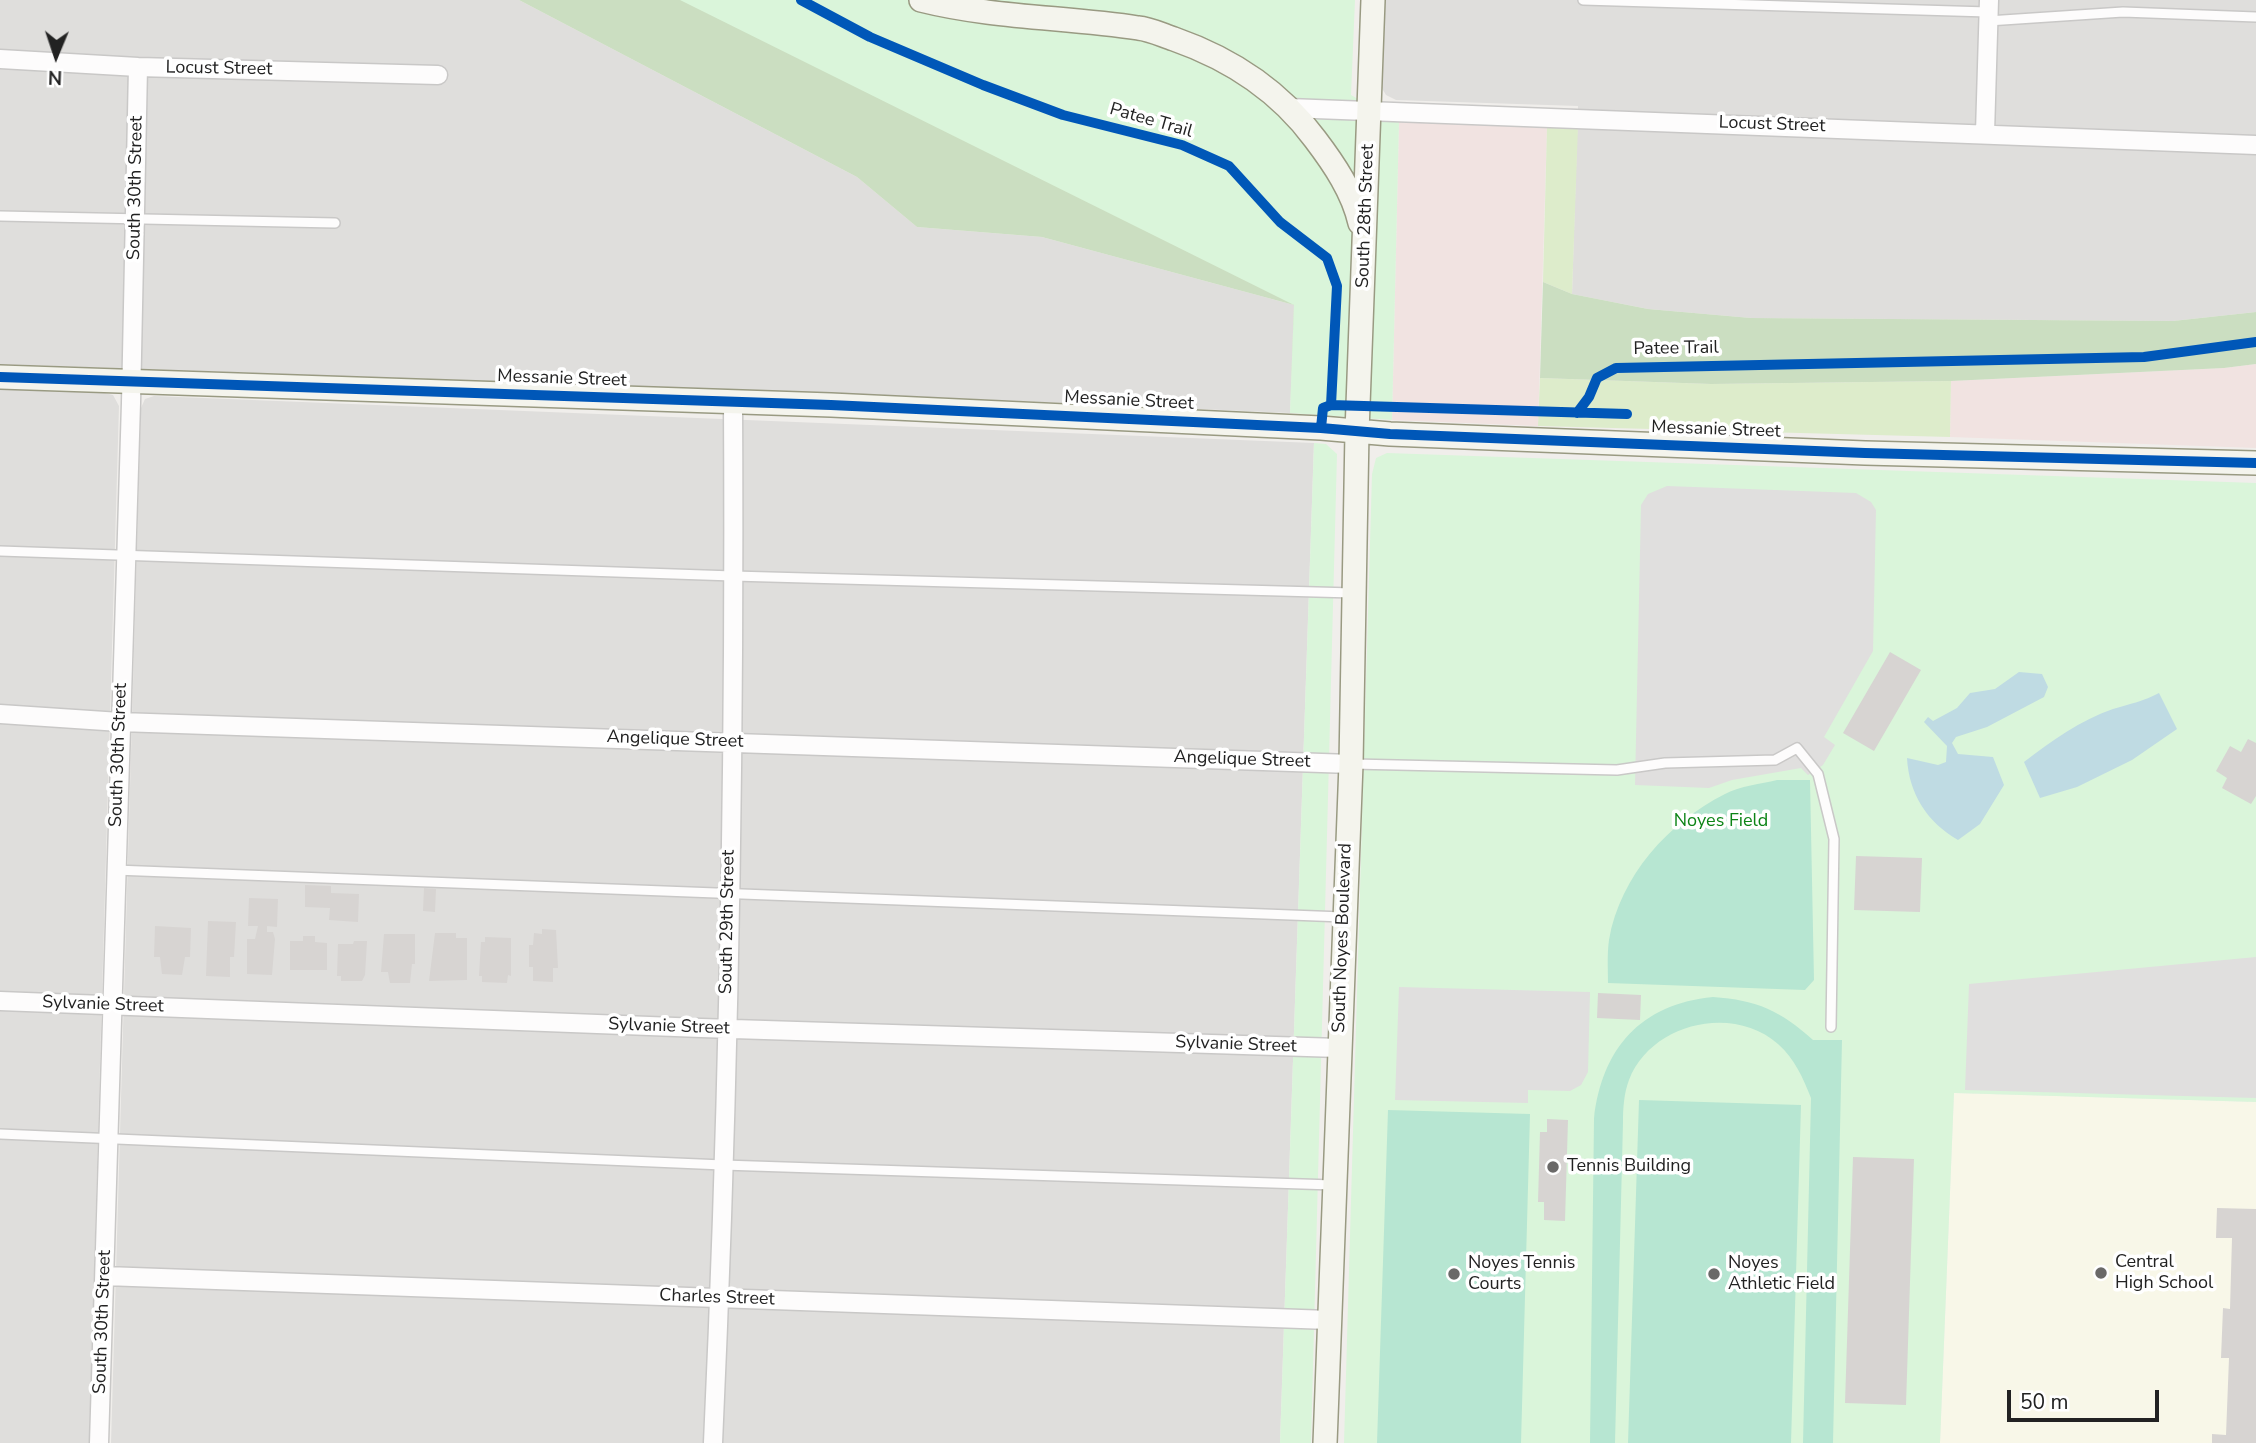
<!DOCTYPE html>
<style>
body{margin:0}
#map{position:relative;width:2256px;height:1443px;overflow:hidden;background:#f0eeeb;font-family:"Nunito Sans",sans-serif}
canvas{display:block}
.north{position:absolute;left:21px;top:21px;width:70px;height:70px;-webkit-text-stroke:5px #fff;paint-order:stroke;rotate:182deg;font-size:19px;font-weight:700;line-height:28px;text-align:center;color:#222}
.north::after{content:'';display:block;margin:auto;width:24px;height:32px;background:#222;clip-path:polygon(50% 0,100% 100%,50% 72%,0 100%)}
.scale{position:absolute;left:2007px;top:1390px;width:152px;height:32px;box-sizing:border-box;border:4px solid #222;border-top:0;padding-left:9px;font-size:21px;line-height:24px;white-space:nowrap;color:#222;-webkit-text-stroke:5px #fff;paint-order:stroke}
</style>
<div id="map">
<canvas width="2256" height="1443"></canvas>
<div class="north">N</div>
<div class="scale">50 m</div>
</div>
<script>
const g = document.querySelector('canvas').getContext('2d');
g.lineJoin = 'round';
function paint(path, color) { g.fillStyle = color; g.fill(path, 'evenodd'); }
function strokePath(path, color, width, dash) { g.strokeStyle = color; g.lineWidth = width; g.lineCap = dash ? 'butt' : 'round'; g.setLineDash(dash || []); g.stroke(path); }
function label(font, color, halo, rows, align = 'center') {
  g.font = font + ' "Nunito Sans",sans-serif'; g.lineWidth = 7; g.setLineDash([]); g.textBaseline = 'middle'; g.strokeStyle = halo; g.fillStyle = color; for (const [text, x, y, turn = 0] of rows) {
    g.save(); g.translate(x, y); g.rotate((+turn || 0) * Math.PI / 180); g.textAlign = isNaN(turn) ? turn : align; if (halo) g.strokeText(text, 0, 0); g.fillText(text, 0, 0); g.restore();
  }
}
paint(new Path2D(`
 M0,0H519L857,177L917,227L1042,237L1294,305L1290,413L885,395L0,364Z
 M1383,0H2256V312L2173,321L1751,318L1648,309L1572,294L1578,106L1396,100L1386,95L1380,85Z
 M0,389L101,392L113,395L119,406L89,1443H0Z
 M154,396L1314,443L1280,1443H111L141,408L145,399Z`), '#dfdedc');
paint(new Path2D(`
 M1399,122L1547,127L1538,426L1392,420Z
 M2256,364V448L1950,437L1951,381L2224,368Z`), '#f1e3e1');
paint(new Path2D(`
 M1954,1093L2256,1102V1443H1940Z`), '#f8f7e8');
paint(new Path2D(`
 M1578,126L1572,294L1543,282L1547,127Z
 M1540,378L1711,384L1951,381L1950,437L1538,426Z`), '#ddeccb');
paint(new Path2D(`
 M519,0H797L1297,260L1290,413L1294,305L1042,237L917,227L857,177Z
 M1543,282L1572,294L1648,309L1751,318L2173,321L2256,312V364L2224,368L1951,381L1711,384L1540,378Z`), '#cbdec1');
paint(new Path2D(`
 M680,0H1355L1351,95L1399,122L1392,420L1290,413L1294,305Z
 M1314,443L1326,444L1337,454L1311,1443H1280Z
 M1387,453L2256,483V1102L1954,1093L1940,1443H1344L1372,474L1376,458Z`), '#daf5da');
paint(new Path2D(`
 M1777,780H1810L1814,980L1805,990L1608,983C1608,969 1607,954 1609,940C1620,876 1669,822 1725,794C1740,786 1761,784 1777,780Z
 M1713,997C1757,1000 1781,1011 1813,1040H1842L1833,1443H1803L1811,1098C1803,1078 1795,1059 1778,1044C1733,1004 1651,1023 1629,1080C1624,1093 1623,1108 1623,1122L1615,1443H1590L1594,1119C1602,1048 1641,1004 1713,997Z
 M1639,1100L1801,1105L1791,1443H1628Z
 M1388,1110L1530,1114L1521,1443H1377Z`), '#b7e6d2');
paint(new Path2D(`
 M1667,486L1856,493L1871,502L1876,510L1873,651L1824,737L1835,745L1823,765L1808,775L1801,768L1732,780L1709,788L1635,785L1641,505L1648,494Z
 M2256,957V1098L1965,1090L1969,984Z
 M1399,987L1590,992L1588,1072L1581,1085L1570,1091L1528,1090V1103L1395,1100Z`), '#e0dfde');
paint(new Path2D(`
 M2019,672L2042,674L2048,687L2044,697L1987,727L1956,737L1952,743L1958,754L1993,757L2004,785L1980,824L1958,840C1927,822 1909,794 1907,758L1938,765L1946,762L1947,746L1924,722L1928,717L1933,721L1957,708L1970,693L1995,689Z
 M2159,693L2177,729L2132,760L2077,787L2040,798L2024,762C2051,741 2081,720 2113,709C2130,704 2144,701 2159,693Z`), '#bfdbe3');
paint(new Path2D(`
 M1890,652L1921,670L1874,751L1843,733Z
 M2248,739L2256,743V796L2251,804L2222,788L2227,778L2216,771L2230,746L2241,752Z
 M1856,856L1922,858L1920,912L1854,910Z
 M305,885L331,886V893L359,894L358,922L329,920L330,908L305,907Z
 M424,888L436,889L435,912L423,911Z
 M249,898L278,899L277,927L267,926V932H273L275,939L272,975L247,974V939H255L258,926H248Z
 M208,921L236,922L234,957H230V977L206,976Z
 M155,926L191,928L190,957H185L182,975L162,974L160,957H154Z
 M542,929L556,930L558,968H553V982L533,981V967H529V945H533L534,933L542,934Z
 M435,933H456V938H467V980L429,981Z
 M384,934H415V964H412L410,983H390L388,972H381Z
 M303,936H315V942L327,943V970H290V941H303Z
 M485,937L511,938V976L508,975L507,983L482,982V976H479L481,942H485Z
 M354,941H367L365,975L362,981H341V976H337L338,944H353Z
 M1598,993L1641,995L1640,1020L1597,1018Z
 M1547,1119L1568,1120L1565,1221L1544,1220V1202H1538L1540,1132H1547Z
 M1853,1157L1914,1159L1906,1405L1845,1403Z
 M2217,1208L2256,1209V1443H2212V1434L2226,1435L2229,1358H2221L2223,1308L2230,1309L2232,1238H2216Z`), '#d7d4d2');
const lane = new Path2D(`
 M1583,0L1988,12
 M1988,21L2123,12L2256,17
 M0,216L335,223
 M0,551L733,576L1353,593
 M1353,764L1617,770L1665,763L1775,760L1797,748L1818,774L1834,839L1831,1027
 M115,870L1343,917
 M0,1134L723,1165L1333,1185`);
const street = new Path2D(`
 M0,59L138,67L438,75
 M1289,108L2256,145
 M1985,133L1989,0
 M0,714L120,722L1351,764
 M0,1001L701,1028L1339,1048
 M105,1276L1329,1320
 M99,1443L131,403L138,67
 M713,1443C729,1096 735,749 733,402`);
const secondary = new Path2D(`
 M921,0C993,18 1066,17 1138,28C1150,29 1162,35 1174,39C1231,59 1279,90 1315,139C1334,164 1353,192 1360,223
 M0,377L831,405L1321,428L1390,434L1865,453L2256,463
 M1325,1443L1351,764L1357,432L1373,0`);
strokePath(lane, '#c9c8c7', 12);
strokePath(street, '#c9c8c7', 21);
strokePath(secondary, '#999a82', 26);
strokePath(lane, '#fdfcfc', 9);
strokePath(street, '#fdfcfc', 18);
strokePath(secondary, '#f4f4ed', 23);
strokePath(new Path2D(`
 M801,0L870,37L983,85L1063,115L1182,145L1229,166L1280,222L1327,258L1337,286L1331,405L1323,408L1321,428
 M0,377L831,405L1321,428L1390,434L1865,453L2256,463
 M1331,405L1627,414
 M1577,413L1589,397L1597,378L1616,368L2144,357L2256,342`), '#0057b8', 10);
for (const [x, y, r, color] of [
 [1553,1167,7,"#6a6968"],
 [2101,1273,7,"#6a6968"],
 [1454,1274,7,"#6a6968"],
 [1714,1274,7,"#6a6968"]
]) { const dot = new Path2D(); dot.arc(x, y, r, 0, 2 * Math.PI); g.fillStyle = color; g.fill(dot); strokePath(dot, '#fff', 2.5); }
label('18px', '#222', '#fff', [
 ["Locust Street",219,69,1],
 ["Patee Trail",1151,121,16],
 ["Locust Street",1772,125,2],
 ["South 30th Street",136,188,-89],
 ["South 28th Street",1366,216,-88],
 ["Patee Trail",1676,349,-1],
 ["Messanie Street",562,379,2],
 ["Messanie Street",1129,401,3],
 ["Messanie Street",1716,430,2],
 ["Angelique Street",675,740,2],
 ["South 30th Street",119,755,-88],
 ["Angelique Street",1242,760,2],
 ["South 29th Street",728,922,-89],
 ["South Noyes Boulevard",1343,938,-88],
 ["Sylvanie Street",103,1005,2],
 ["Sylvanie Street",669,1027,2],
 ["Sylvanie Street",1236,1045,2],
 ["Charles Street",717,1298,2],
 ["South 30th Street",103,1322,-88]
]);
label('18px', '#0c8416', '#fff', [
 ["Noyes Field",1721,822]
]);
label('18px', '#222', '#fff', [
 ["Tennis Building",1567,1167],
 ["Central",2115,1263],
 ["High School",2115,1284],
 ["Noyes Tennis",1468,1264],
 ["Courts",1468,1285],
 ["Noyes",1728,1264],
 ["Athletic Field",1728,1285]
], 'left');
</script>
